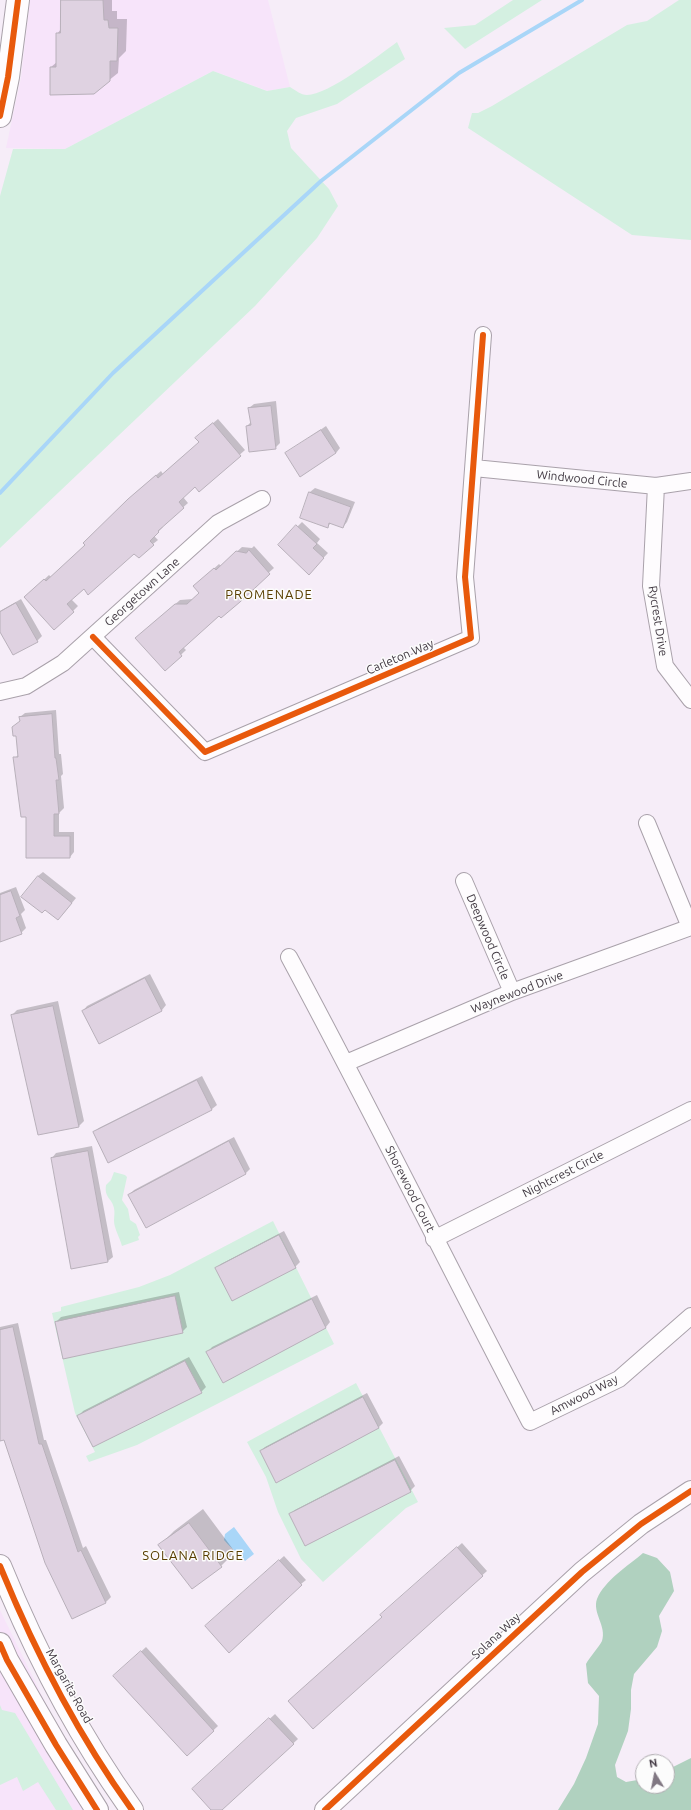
<!DOCTYPE html>
<style>
body{margin:0}
#map{position:relative;width:691px;height:1810px;overflow:hidden;background:#f6edf8;font-family:Ubuntu,sans-serif}
canvas{display:block}
.north{position:absolute;left:635px;top:1754px;width:40px;height:40px;box-sizing:border-box;background:#fcfcfc;border:1px solid #b1aeb2;border-radius:50%;rotate:350deg;font-size:11px;font-weight:700;line-height:16px;text-align:center;color:#413842}
.north::after{content:'';display:block;margin:auto;width:14px;height:18px;background:#807782;clip-path:polygon(50% 0,100% 100%,50% 72%,0 100%)}
</style>
<div id="map">
<canvas width="691" height="1810"></canvas>
<div class="north">N</div>
</div>
<script>
const g = document.querySelector('canvas').getContext('2d');
g.lineJoin = 'round';
function paint(path, color) { g.fillStyle = color; g.fill(path, 'evenodd'); }
function strokePath(path, color, width, dash) { g.strokeStyle = color; g.lineWidth = width; g.lineCap = dash ? 'butt' : 'round'; g.setLineDash(dash || []); g.stroke(path); }
function label(font, color, halo, rows, align = 'center') {
  g.font = font + ' Ubuntu,sans-serif'; g.lineWidth = 3; g.setLineDash([]); g.textBaseline = 'middle'; g.strokeStyle = halo; g.fillStyle = color; for (const [text, x, y, turn = 0] of rows) {
    g.save(); g.translate(x, y); g.rotate((+turn || 0) * Math.PI / 180); g.textAlign = isNaN(turn) ? turn : align; if (halo) g.strokeText(text, 0, 0); g.fillText(text, 0, 0); g.restore();
  }
}
paint(new Path2D(`
 M30,0H268L290,87L268,91L213,71L65,149L6,148L21,78Z
 M0,1610L98,1810H0Z`), '#f7e4fa');
paint(new Path2D(`
 M513,0H542L465,49L444,28L475,25Z
 M679,0H691V240L632,235L468,128L472,113H478L492,106L627,25L647,21Z
 M397,42L405,59L337,104L296,118L287,131L291,148L329,189L338,206L317,238L255,306L0,548V196L13,149H65L213,71L267,91L290,87C295,90 301,95 307,95C328,95 378,56 397,42Z
 M114,1172L125,1175L127,1177L122,1200L128,1209L130,1220L136,1224L140,1235L138,1237L139,1240L122,1246C120,1238 114,1228 114,1221C114,1216 115,1213 114,1208C112,1198 104,1198 106,1185L111,1180Z
 M273,1221L334,1344L137,1445L89,1462L86,1456L95,1452L75,1413L52,1313L61,1311V1307L139,1287L170,1275Z
 M356,1383L418,1502L406,1508L323,1582L301,1559L278,1512L266,1477L247,1442Z
 M0,1705L2,1710L15,1713L73,1810H56L38,1782L23,1791L17,1777L0,1785Z`), '#d4f0e1');
paint(new Path2D(`
 M643,1553L657,1558L670,1572L674,1591L659,1616L662,1631L657,1647L634,1674L631,1690V1709L628,1731L615,1765L617,1777L626,1782L643,1779V1786H667V1770L691,1758V1810H558L574,1784L586,1758L598,1724L599,1696L588,1683L586,1664C589,1658 599,1647 602,1641C607,1626 592,1613 597,1599C605,1580 628,1566 643,1553Z`), '#b0d1bf');
paint(new Path2D(`
 M234,1527L254,1554L245,1561C238,1552 231,1549 224,1540L225,1534Z`), '#a9d6f8');
paint(new Path2D(`
 M62,0H112V11H117V19H127L126,51L119,58L118,73L93,93L51,67L57,62V34L61,29Z
 M276,401L280,443L275,448L247,426L251,422L249,408L254,404Z
 M218,419L245,450L199,491L195,486L183,497L188,503L162,526L163,527L154,536L158,540L153,544L135,553L84,588L71,599L78,606L73,611L30,593L49,575L51,577L86,545L134,494L161,471L163,474L200,442L201,433Z
 M326,426L340,448L336,453H287Z
 M315,488L355,502L347,522L343,527L331,523L327,527L310,492Z
 M302,522L320,539L317,543L328,553L309,573L279,545Z
 M254,546L274,568L183,647L186,650L165,670L141,634L180,600L193,599L200,593L199,582L219,564L221,566L242,547L252,548Z
 M21,599L42,636L37,641L0,630V611Z
 M56,710L59,754H61L63,774L61,776L64,808L59,813V832H74V852L70,857L27,816L15,758L19,754L20,717L25,713Z
 M43,872L76,898L63,914L38,876Z
 M16,887L25,910L21,914L26,928L21,933L0,939V893Z
 M150,974L166,1005L162,1010L99,1042L83,1011L87,1006Z
 M58,1001L84,1121L79,1126L38,1134L12,1015L17,1010Z
 M202,1076L217,1105L212,1109L109,1161L94,1132L99,1128Z
 M234,1137L250,1169L246,1173L146,1227L129,1195L134,1190Z
 M92,1146L113,1257L108,1261L72,1268L52,1158L56,1153Z
 M284,1231L300,1262L295,1267L216,1269L221,1264Z
 M179,1292L187,1327L182,1332L56,1322L61,1317Z
 M317,1295L330,1322L326,1327L223,1381L208,1352L212,1347Z
 M18,1323L44,1440H46L83,1548L86,1546L111,1597L106,1602L72,1618L5,1439L0,1437V1327Z
 M189,1357L206,1387L201,1392L79,1416L83,1411Z
 M367,1393L383,1423L379,1427L277,1481L261,1451L265,1447Z
 M399,1456L415,1486L410,1491L291,1514L295,1510Z
 M203,1509L235,1552L221,1566L192,1588L160,1545L174,1531Z
 M462,1543L487,1571L313,1727L386,1611Z
 M284,1556L306,1580L301,1584L211,1621Z
 M146,1647L218,1726L187,1755L119,1672Z
 M275,1714L298,1739L221,1810H212L198,1785Z`), '#0003');
strokePath(new Path2D(`
 M0,493L113,373L321,181L459,73L582,0`), '#a9d6f8', 4);
const building = new Path2D(`
 M61,0H103L104,20H108L109,28H118L117,61H110V81L94,94L50,95V67H56V33H60Z
 M271,406L276,449L249,452L246,426L251,425L248,408Z
 M213,423L241,456L199,492L195,487L179,502L184,508L158,531L159,532L150,541L154,545L139,558L134,554L88,595L84,589L67,604L74,612L54,630L24,597L44,579L46,581L85,545L83,543L128,499L156,475L158,478L199,442L195,438Z
 M321,430L336,453L300,477L285,453Z
 M309,492L351,507L343,528L329,523L328,528L300,518Z
 M296,525L317,544L313,548L324,558L309,575L278,545Z
 M249,550L270,574L240,602L221,618L219,616L179,652L182,656L165,671L135,638L175,604H187L199,593L193,586L214,568L216,570L236,551L246,553Z
 M16,603L38,642L13,655L0,632V612Z
 M52,714L55,758H56L59,780H56L59,814H54V836H70V858H26V817H21L13,757H18L16,736H13L12,727L20,721L19,717Z
 M38,876L72,903L58,920L45,910L42,913L21,897Z
 M11,891L20,916L16,918L22,934L0,942V895Z
 M145,978L162,1011L99,1044L82,1011Z
 M53,1006L79,1127L38,1135L11,1015Z
 M197,1080L212,1110L108,1163L93,1132Z
 M229,1141L246,1174L146,1228L128,1195Z
 M88,1151L108,1262L71,1269L51,1158Z
 M279,1235L296,1268L232,1301L215,1268Z
 M175,1296L183,1333L63,1359L55,1322Z
 M312,1299L326,1328L223,1383L206,1352Z
 M13,1327L39,1444H42L78,1552L81,1550L106,1603L72,1619L45,1563L4,1440L0,1441V1330Z
 M185,1361L202,1393L93,1447L77,1416Z
 M363,1397L379,1428L276,1483L260,1451Z
 M395,1460L411,1492L305,1546L289,1514Z
 M189,1523L222,1567L192,1589L158,1545Z
 M457,1547L483,1576L313,1729L288,1701L382,1617L380,1615Z
 M279,1560L302,1585L229,1653L205,1626Z
 M141,1651L214,1731L187,1756L113,1676Z
 M269,1718L294,1744L222,1810H211L192,1789Z`);
paint(building, '#dfd2e1');
strokePath(building, '#b8b0ba', 1);
const minor = new Path2D(`
 M474,468L656,486L691,481
 M656,486L651,586L665,666L691,700
 M93,637L205,752L471,638L465,577L483,335
 M0,692L26,686L63,663L218,523L262,499
 M647,823L690,927
 M464,881L512,992
 M289,957C372,1111 449,1267 530,1422L619,1379L691,1316
 M346,1063L512,992L691,927
 M434,1239L691,1110`);
const tertiary = new Path2D(`
 M325,1810L582,1572L641,1524L691,1491`);
const secondary = new Path2D(`
 M0,116L8,77L18,0
 M0,1566C35,1652 78,1735 132,1810
 M0,1644L7,1660L56,1745L97,1810`);
strokePath(minor, '#a9a1aa', 18);
strokePath(tertiary, '#a9a1aa', 22);
strokePath(secondary, '#a9a1aa', 24);
strokePath(minor, '#fefcfe', 16);
strokePath(tertiary, '#fefcfe', 20);
strokePath(secondary, '#fefcfe', 22);
strokePath(new Path2D(`
 M0,116L8,77L18,0
 M93,637L205,752L471,638L465,577L483,335
 M0,1566C35,1652 78,1735 132,1810
 M0,1644L7,1660L56,1745L97,1810
 M325,1810L582,1572L641,1524L691,1491`), '#e8590c', 6);
label('12px', '#413842', '#fcfcfc', [
 ["Windwood Circle",582,479,6],
 ["Georgetown Lane",142,592,-42],
 ["Rycrest Drive",658,621,81],
 ["Carleton Way",400,657,-23],
 ["Deepwood Circle",488,937,67],
 ["Waynewood Drive",517,992,-21],
 ["Nightcrest Circle",563,1174,-27],
 ["Shorewood Court",410,1189,63],
 ["Amwood Way",584,1395,-27],
 ["Solana Way",496,1636,-43],
 ["Margarita Road",69,1686,61]
]);
g.letterSpacing = '1px';
label('13px', '#593e00', '#fcfcfc', [
 ["PROMENADE",269,595],
 ["SOLANA RIDGE",193,1556]
]);
g.letterSpacing = '0px';
</script>
